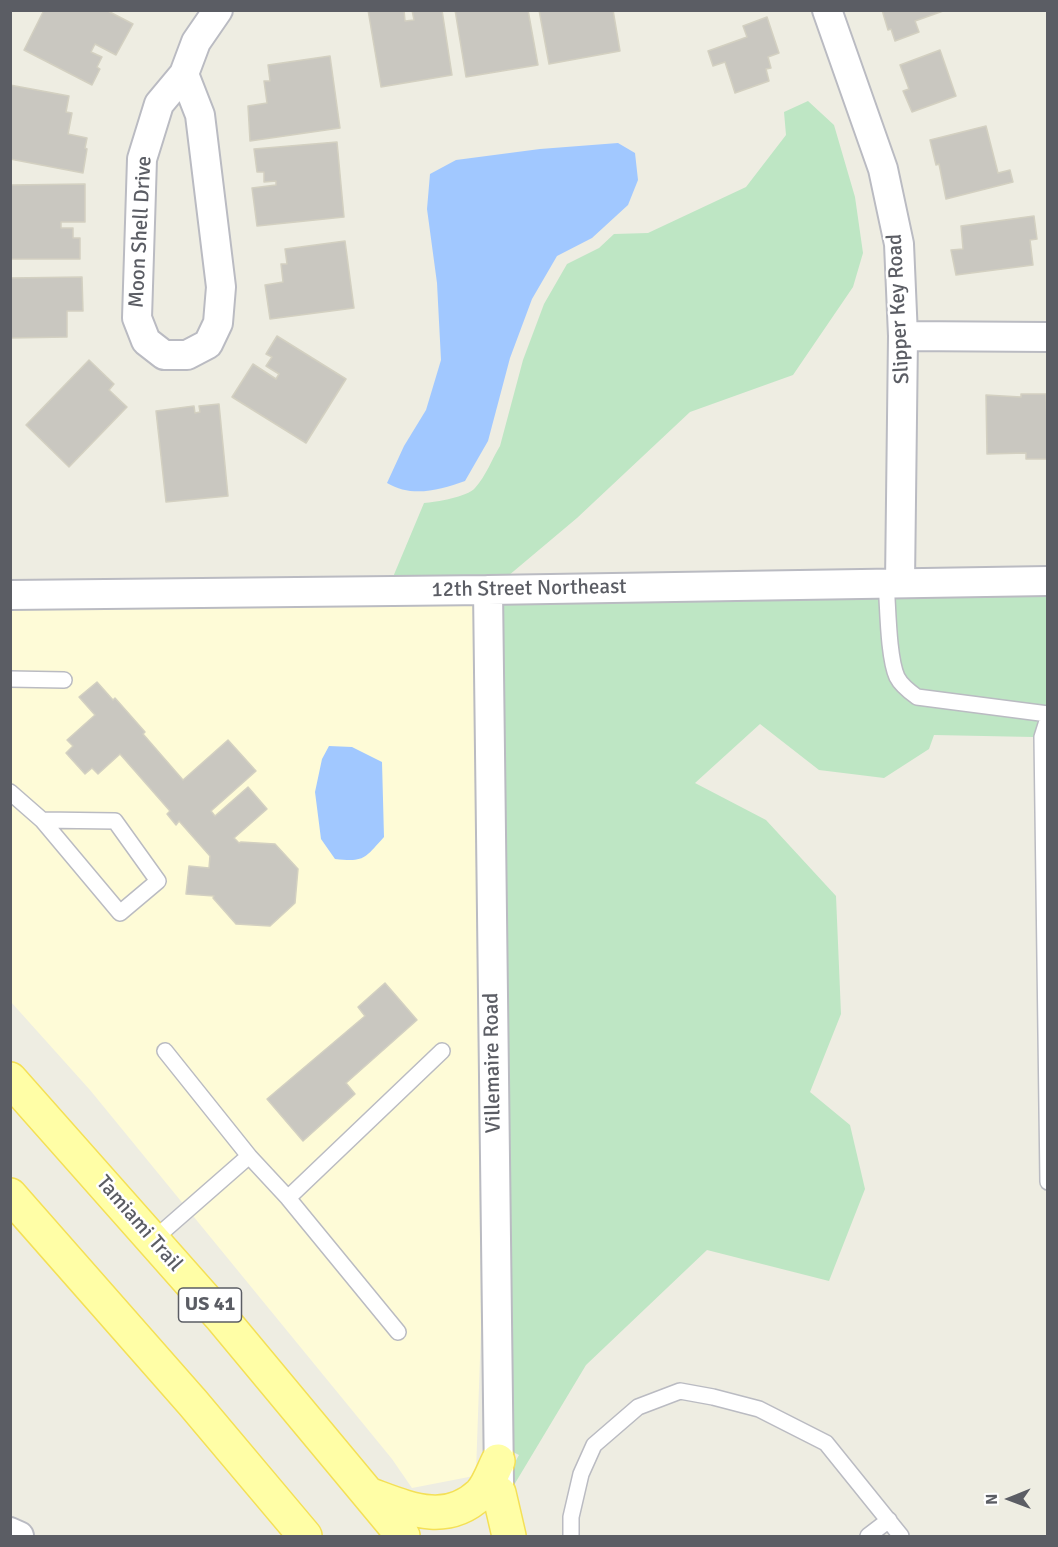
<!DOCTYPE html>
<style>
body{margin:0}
#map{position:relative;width:1058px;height:1547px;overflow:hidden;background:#eeede2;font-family:Signika,sans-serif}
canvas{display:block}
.frame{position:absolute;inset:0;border:12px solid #5b5d64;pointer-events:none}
.north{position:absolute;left:980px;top:1469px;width:60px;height:60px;-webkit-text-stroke:4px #fff;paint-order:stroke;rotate:269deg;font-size:16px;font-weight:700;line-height:24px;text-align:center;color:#5b5d64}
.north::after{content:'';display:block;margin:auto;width:21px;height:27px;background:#5b5d64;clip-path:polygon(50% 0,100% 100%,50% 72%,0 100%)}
</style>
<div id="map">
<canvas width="1058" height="1547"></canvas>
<div class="frame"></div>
<div class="north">N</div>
</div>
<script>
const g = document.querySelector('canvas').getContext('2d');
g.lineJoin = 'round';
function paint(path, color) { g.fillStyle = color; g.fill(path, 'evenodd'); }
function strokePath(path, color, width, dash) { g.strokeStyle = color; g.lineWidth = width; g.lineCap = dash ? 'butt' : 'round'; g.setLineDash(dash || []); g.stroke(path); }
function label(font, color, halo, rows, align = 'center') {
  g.font = font + ' Signika,sans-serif'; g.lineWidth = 5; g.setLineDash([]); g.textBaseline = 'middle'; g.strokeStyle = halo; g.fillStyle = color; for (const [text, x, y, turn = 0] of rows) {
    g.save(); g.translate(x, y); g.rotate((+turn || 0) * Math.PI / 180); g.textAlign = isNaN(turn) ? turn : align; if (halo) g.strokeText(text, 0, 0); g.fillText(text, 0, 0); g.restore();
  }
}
paint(new Path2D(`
 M473,604L481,1329L476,1472L474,1476L412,1488L392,1459L90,1090L11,1002L10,609Z`), '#fefbd7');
paint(new Path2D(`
 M808,101L834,125L855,197L863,253L853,287L793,375L690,412L577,518L508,576L393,577L424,503C436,502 467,497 475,488C486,476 492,459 500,446L523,360L544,304L567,264L599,248L614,234L648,233L746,187L786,135L784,112Z
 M1048,594L1047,740L1033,737L934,735L929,749L884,778L819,770L760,724L695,783L766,820L836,896L841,1014L810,1092L850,1125L865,1189L829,1281L707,1250L586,1365L514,1485V1464L519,1455L513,1452L503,603Z`), '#bee6c4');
paint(new Path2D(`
 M618,143L635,153L638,180L628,205L592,238L557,256L532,299L510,358L488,441L465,481C439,490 412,498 387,483L404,446L426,410L441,360L437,283L427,209L430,174L456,160L540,149Z
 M329,746L352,747L382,762L384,837C364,859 365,862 335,859L321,839L315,792L322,759Z`), '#a1c8ff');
const building = new Path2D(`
 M44,10H106L133,24L116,55L95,44L91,52L102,57L97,67L100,69L92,85L24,50Z
 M368,10H404L405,21L414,20L412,10H442L452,75L381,87Z
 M455,10H528L538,65L466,77Z
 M539,10H613L620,51L549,64Z
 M882,10H946L915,21L919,32L895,41L891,29L888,30Z
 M767,17L779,53L768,57L771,68L766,69L769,81L735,93L725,62L713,66L708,51L747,37L743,26Z
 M940,50L956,96L912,112L903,91L909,89L900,65Z
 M330,56L340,128L250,141L248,106L267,103L264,81H270L268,65Z
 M10,85L69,96L66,112L72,113L68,134L87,138L85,148L87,149L83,173L10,159Z
 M986,126L998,173L1010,170L1013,182L946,199L939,164L936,165L930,140Z
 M337,142L344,217L257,226L252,188L276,185V181L264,182V172H257L254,149Z
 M85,184V222H61V228H73V238H80V259H10V185Z
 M1034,216L1037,239L1030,240L1033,265L956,275L951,250L963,249L961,226Z
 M345,241L354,308L270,319L265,285L283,282L281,264H287L285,249Z
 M82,277L83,311H67V337L10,338V278Z
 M277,336L346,379L306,443L232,397L253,364L276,379L279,374L266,366L272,357L266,354Z
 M89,360L114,384L109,390L127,407L69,467L26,425Z
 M1021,394H1046L1048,459H1026V453L987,454L986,395L1021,397Z
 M219,404L228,496L166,502L156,411L194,406L195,413L200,412L199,406Z
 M97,682L113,700L115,698L145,732L143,734L183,780L228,740L256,771L211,811L215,816L248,787L267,809L234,838L239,843L241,842L275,844L298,869L295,903L270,926L236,924L213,898L214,896L186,894L189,866L209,868L210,856L179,821L176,825L167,814L170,811L120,754L98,774L92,768L85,774L66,753L73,746L67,740L95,715L79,697Z
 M385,983L417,1020L346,1083L355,1094L303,1141L267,1099L365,1016L358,1007Z`);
paint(building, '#c9c7c0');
strokePath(building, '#d3d0c1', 1.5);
const lane = new Path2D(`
 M886,582C888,606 888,657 897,677C901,685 910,692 917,697L1048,714
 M10,679L64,680
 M1048,718L1042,737L1048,1182
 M10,792L42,820L120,913L158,881L115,821L42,820
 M249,1156L288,1198L398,1332
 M288,1198L442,1051
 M153,1240L249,1156L165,1051
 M571,1536V1517L581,1474L594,1445L638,1407L680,1391L713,1397L759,1409L826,1443L901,1536
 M868,1536L889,1520`);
const street = new Path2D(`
 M827,10L883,169L899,244L903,336L900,582
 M184,74L200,115L221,287L218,323L208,344L187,355H164L146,341L137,318L142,159L159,104L184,74L196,42L218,10
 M903,336L1048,337
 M488,590L499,1482
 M10,595L488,590L1048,581
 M10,1532L19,1536`);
const primary = new Path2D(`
 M10,1079L220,1316L403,1536
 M10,1195L193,1403L305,1536
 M499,1493L509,1536
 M371,1495C409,1509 446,1526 480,1494C488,1486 493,1471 498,1461`);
strokePath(lane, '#babbc2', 18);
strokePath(street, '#babbc2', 32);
strokePath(primary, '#f4e056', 36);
strokePath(lane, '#fff', 15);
strokePath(street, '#fff', 28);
strokePath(primary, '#fffea6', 33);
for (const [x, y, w] of [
 [210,1305,63]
]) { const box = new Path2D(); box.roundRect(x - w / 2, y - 17, w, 34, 4.5); g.fillStyle = '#fff'; g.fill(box); strokePath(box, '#5b5d64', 1.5); }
label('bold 20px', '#5b5d64', null, [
 ["US 41",210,1305]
]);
label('21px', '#5b5d64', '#fff', [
 ["Moon Shell Drive",141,232,-87],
 ["Slipper Key Road",899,309,-93],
 ["12th Street Northeast",529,589,-1],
 ["Villemaire Road",493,1063,-91],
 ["Tamiami Trail",139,1224,49]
]);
</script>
